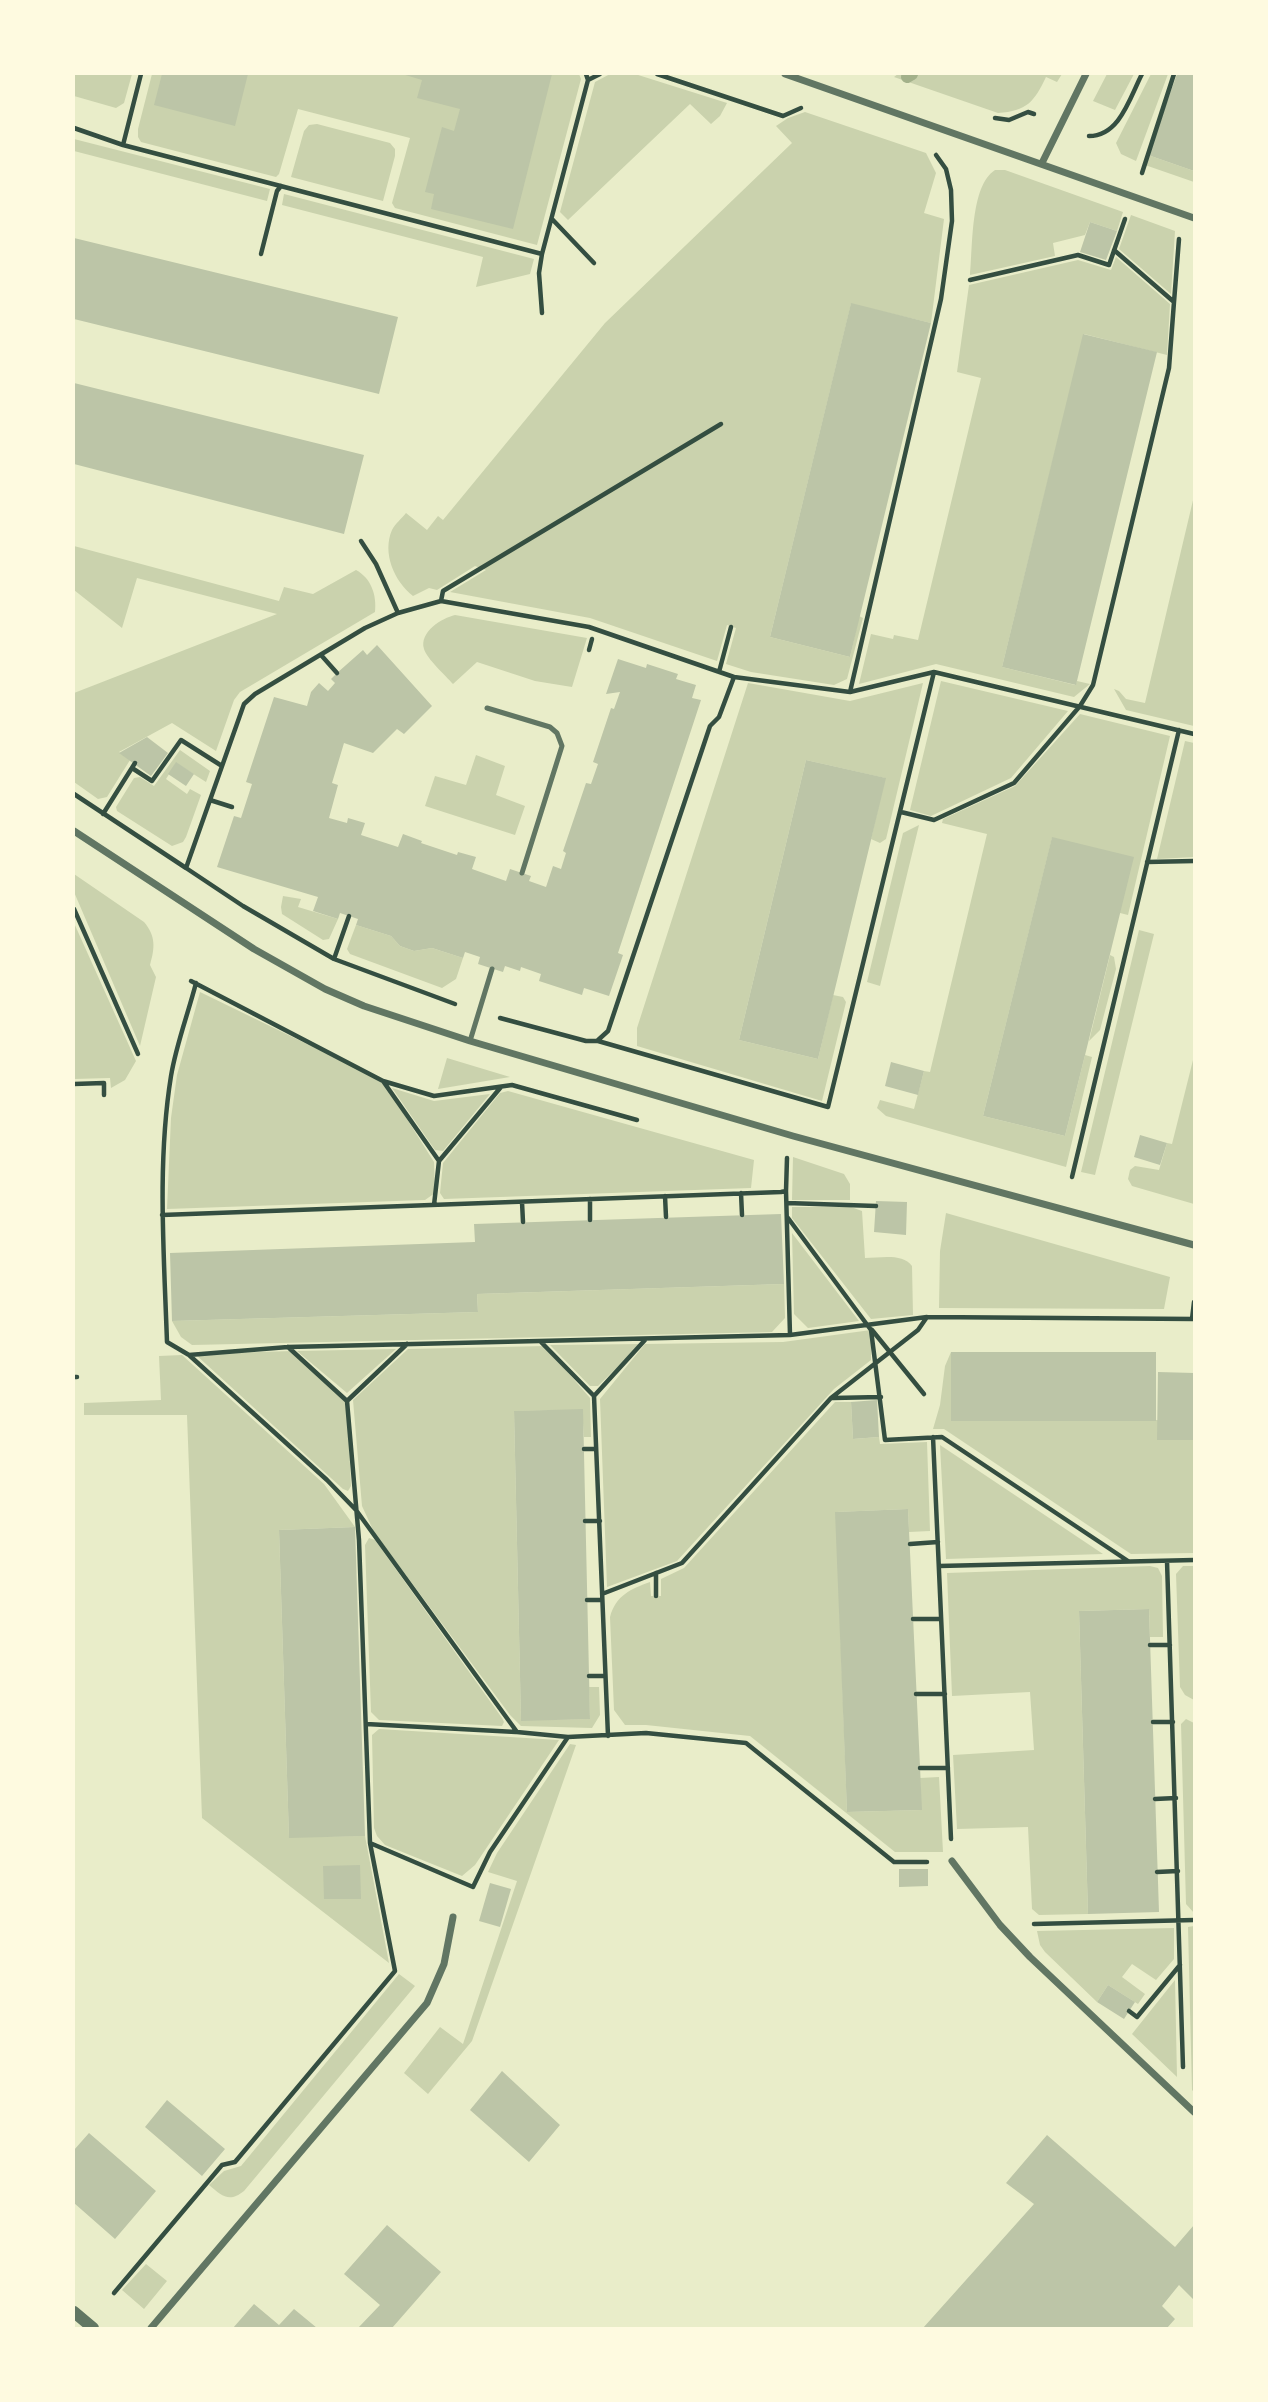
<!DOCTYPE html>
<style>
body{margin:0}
#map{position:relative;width:1268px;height:2402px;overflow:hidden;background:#e9edc9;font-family:Quicksand,sans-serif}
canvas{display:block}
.frame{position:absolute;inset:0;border:75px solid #fefae0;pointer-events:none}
</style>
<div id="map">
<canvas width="1268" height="2402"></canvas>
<div class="frame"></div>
</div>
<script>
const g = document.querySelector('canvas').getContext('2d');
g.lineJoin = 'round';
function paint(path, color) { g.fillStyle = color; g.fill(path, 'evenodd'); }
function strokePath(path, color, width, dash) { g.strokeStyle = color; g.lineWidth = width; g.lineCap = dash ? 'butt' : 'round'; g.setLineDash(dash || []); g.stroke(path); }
paint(new Path2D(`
 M74,74H132L124,103L116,108L74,96Z
 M152,74H579L581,79L537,245L395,208L392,203L410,138L298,109L279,174L276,177L141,142L138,137V129Z
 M610,74H635L727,103L720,116L711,124L690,104L568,220L560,212L595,82Z
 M898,74H1062L1057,82L1046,77C1034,102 1027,111 998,113L894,77Z
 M1107,74H1134L1115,110L1093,101Z
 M1151,74H1168L1136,161L1121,154L1116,143Z
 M805,112L926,153L936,173L924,213L944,219L931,323L851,304L770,637L850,657L859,616L863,618L847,679L834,685L751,672L726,664L736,628L727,625L717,661L590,618L450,592L486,570L475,566L437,590L429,588L413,596C394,581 382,553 392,530C395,524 402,518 406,513L427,530L438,516L443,520L605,323L792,143L776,126L788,118Z
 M317,124L390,143L395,149V156L383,201L291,177L304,131L309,125Z
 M74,139L270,189L267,201L74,151Z
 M1148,155L1194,171V182L1145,165Z
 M995,170H1005L1123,212L1117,231L1090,222L1085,235L1053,243L1055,256L970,275C973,248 970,186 995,170Z
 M284,194L534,259L530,274L476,287L483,257L282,205Z
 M1131,215L1175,231L1171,294L1119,249Z
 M1116,257L1170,304L1167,355L1084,334L1002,667L1075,685L1077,681L1090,684L1074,697L936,664L859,684L871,634L893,639L894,635L918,640L981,378L957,372L969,285L1078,260L1111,270Z
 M1194,496V726L1126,710L1114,689L1119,691L1126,699L1145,703Z
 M74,546L279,601L284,587L313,594L356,570C371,578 377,595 375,612L240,692L234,700L216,751L172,723L119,752L130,760L107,797L98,799L74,782V693L277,614L137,578L122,628L74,590Z
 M455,615L587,638L572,687L535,681L477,662L453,684C446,676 427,659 424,649C419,632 442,618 455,615Z
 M941,681L1068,711L1011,778L931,816L910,810Z
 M748,683L850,701L923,683L886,839L880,843L871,839L885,778L806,760L739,1040L818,1059L833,995L843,997L846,1002L822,1101L637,1046V1028Z
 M1080,714L1170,736L1128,915L1120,913L1052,838L983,1116L1065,1136L1085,1055L1092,1057L1066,1167L886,1116L877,1108L880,1100L914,1109L924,1071L930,1072L987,834L942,823L943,819L1015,786Z
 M1185,741L1194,743V857L1157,859Z
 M180,750L210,771L206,782L176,763L166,779L187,794L190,789L201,795L186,837L183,842L172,846L117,811L116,807L134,778L140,777L154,786Z
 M476,755L505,766L496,795L525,806L515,835L425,806L435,776L466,785Z
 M919,825L880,986L867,982L903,833Z
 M74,874L144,922C156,936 155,948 150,965L156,977L140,1046L74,892Z
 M283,896L301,899L298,907L338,919L329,939L323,940L282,914L281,907Z
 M74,923L136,1061L125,1080L111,1088L110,1078L74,1079Z
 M356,925L391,936L400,946L414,951L432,948L463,958L456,979L442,988L350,954L347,949Z
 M1139,930L1154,934L1095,1175L1081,1172Z
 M1110,955L1114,957L1116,969L1100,1030L1089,1041Z
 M200,992L383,1081L434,1162L435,1193L425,1200L167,1209L171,1118L177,1075Z
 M1194,1056V1204L1132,1186L1128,1179L1130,1170L1135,1166L1159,1170L1167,1143L1172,1144Z
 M447,1058L510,1077L438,1089Z
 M392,1088L434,1101L490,1094L443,1151L435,1150Z
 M508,1091L754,1160L751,1188L444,1199L440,1193L443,1163L500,1093Z
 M793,1157L844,1174L850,1184V1200H792Z
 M792,1207H851L862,1211L865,1258C880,1258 903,1253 912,1266L913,1315L871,1319L792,1218Z
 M946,1213L1170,1277L1164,1309L939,1308L940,1251Z
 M792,1233L859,1321L808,1328L794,1314Z
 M784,1284L785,1318L772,1332L192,1345L181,1337L172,1321L478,1312L477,1294Z
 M871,1330V1360L834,1389L677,1561L607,1587L600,1399L645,1344L783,1342Z
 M641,1344L598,1386H590L550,1345Z
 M545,1346L590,1398L591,1437H584L582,1410L514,1411L521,1720L590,1719L589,1687H599L600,1715L592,1728L521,1726L510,1715L374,1532L362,1506L353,1400L408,1349Z
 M396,1349L347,1393L297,1351Z
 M292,1351L347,1401L351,1486L348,1491L343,1489L195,1354Z
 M951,1352V1421L1158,1420V1440H1194V1553L1131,1554L944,1429H933L940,1405L945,1366Z
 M182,1355L324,1484L355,1527L279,1530L289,1837L365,1836L389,1963L202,1818L187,1415H84V1403L161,1400L159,1356Z
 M835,1402H851L853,1439L879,1437L880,1444L927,1442L930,1531L909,1532L908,1509L836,1512L847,1812L921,1810L920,1778L939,1777L943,1852H895L750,1736L646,1725H625L614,1710L610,1617C616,1595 631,1589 650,1582L651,1596H661V1579L684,1568Z
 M940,1445L1103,1554L946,1559Z
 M369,1538L375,1540L502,1718L504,1722L502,1726L379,1720L371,1712L365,1545Z
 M1150,1566L1158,1568L1162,1576L1163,1637H1150L1149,1609L1079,1611L1088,1914L1039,1915L1032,1909L1028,1827L957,1829L953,1755L1034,1750L1030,1692L952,1696L947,1573Z
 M1183,1566H1194V1700L1185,1695L1180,1687L1176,1574Z
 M1186,1719L1194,1723V1913L1186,1904L1181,1724Z
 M379,1729L559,1740L475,1865L462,1876L385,1845L377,1836L374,1828L372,1735Z
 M570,1744L576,1745L472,2041L428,2094L404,2073L440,2027L463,2044L517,1881L488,1872L497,1853Z
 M1194,1926V2092L1192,2090L1188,1927Z
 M1174,1928V1959L1156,1980L1132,1964L1122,1977L1145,1994L1138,2004L1108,1985L1097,2002L1045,1952L1040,1945L1037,1931Z
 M399,1974L415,1986L244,2191C229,2203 222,2196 209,2185L224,2171L241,2166Z
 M1175,1980L1177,2077L1132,2034Z
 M146,2264L167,2281L144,2309L122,2290Z`), '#cad2ad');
strokePath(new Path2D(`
 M907,77L912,74`), '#a3b18a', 12);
paint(new Path2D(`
 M162,74H248L235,126L154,105Z
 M402,74H552L513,229L431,209L434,194L425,192L442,127L454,131L460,109L417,98L422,80Z
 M1177,74H1194V171L1148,155Z
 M1090,222L1117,231L1106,260L1080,252Z
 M74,238L398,317L379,394L74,319Z
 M851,303L931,323L850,657L770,637Z
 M1083,334L1157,352L1076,685L1002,667Z
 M74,383L364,455L344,534L74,464Z
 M377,645L432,706L404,734L397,729L373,753L344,743L332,783L338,785L329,818L347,823L348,818L365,823L361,835L398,847L403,834L422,841L421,843L457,855L458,852L476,857L472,869L506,881L510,869L531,876L529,881L546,887L553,866L561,869L566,853L563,851L586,783L591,784L598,764L593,762L611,708L614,709L620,692L606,694L618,659L646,668L647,664L678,674L676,679L696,685L692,698L701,700L618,953L623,955L609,996L584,988L582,995L539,981L541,974L521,967L520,971L505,966L503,972L478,964L480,957L465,952L463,958L432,948L414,951L400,946L391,936L356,925L358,919L340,913L338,919L313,911L318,897L217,867L234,816L241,818L252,784L246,782L274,697L307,706L311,692L319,683L328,691L335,683L331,679L337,673L363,650L367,655Z
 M147,737L168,753L151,776L119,753Z
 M806,760L886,778L818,1059L739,1040Z
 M176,762L194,774L186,786L168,774Z
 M1052,837L1134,857L1065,1136L983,1116Z
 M891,1062L924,1071L918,1095L885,1086Z
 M1140,1135L1167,1143L1160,1165L1134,1157Z
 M876,1201L907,1202L906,1235L874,1232Z
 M781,1214L784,1284L477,1294L478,1312L172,1321L170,1253L475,1242L474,1224Z
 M951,1352H1156V1421H951Z
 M1158,1372L1194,1373V1440H1157Z
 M877,1400L879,1437L853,1439L851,1402Z
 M583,1409L590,1719L521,1721L514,1411Z
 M908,1509L922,1810L847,1812L835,1512Z
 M355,1527L365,1836L289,1838L279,1530Z
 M1149,1609L1159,1912L1088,1914L1079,1611Z
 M360,1865L361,1899H324L323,1866Z
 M899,1869H928V1886L899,1887Z
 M490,1883L511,1889L500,1927L479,1921Z
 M1108,1985L1135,2002L1124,2019L1097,2002Z
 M502,2071L560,2125L529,2162L470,2110Z
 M167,2100L225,2149L202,2176L145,2127Z
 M89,2133L156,2191L115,2239L74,2203V2150Z
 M1047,2135L1175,2247L1194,2225V2300L1179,2285L1162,2306L1175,2319L1167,2328H923L1034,2204L1006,2183Z
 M387,2225L441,2272L392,2328H358L380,2305L344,2274Z
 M254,2304L279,2325L294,2309L317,2328H233Z`), '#bcc5a7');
strokePath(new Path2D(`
 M657,74L783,116L801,108
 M588,80L600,74
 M995,118L1009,120L1028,112L1034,114
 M74,128L123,145L141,74
 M1089,136C1120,136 1130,97 1142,74
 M123,145L542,254L588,80L586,74
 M1142,173L1174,74
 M552,219L594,263
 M1114,250L1174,302L1179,239
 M261,254L277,191L281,186
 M970,280L1078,255L1109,265L1125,219
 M542,313L539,273L542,254
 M361,541L376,564L398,613
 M441,601L443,591L721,424
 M589,650L592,639
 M321,655L337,673
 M719,672L731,627
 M850,692L941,299L952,221L951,190L946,169L936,155
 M132,768L152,781L181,740L222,766
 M74,794L186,868
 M210,800L232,807
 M901,812L934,820L1014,783L1080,706L1093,685L1169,368L1174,302
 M103,814L135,763
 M1147,862L1194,861
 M74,909L138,1054
 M334,959L349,916
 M191,981L383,1081L439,1161L434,1205
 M196,983C188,1014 176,1045 171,1076C157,1163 164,1254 167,1342L189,1355L327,1480L356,1510L517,1732L568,1737L646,1733L746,1743L894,1862H927
 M455,1004L334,959L243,906L186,868L244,704L255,694L365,628L398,613L441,601L589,627L734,677L850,692L934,672L1194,734
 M500,1018L586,1041H597L608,1031L710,726L719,717L734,677
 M598,1041L828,1107L934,672
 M383,1081L434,1096L512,1085L637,1120
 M74,1084L104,1083V1095
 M439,1161L501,1087
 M1072,1177L1179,730
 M741,1193L742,1215
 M665,1196L666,1217
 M590,1199V1220
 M522,1202L523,1222
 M787,1203L876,1206
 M162,1215L781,1192L786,1191L787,1158
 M788,1218L871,1330L885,1440L942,1437L1128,1561
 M927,1317L1194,1319
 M1192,1319L1194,1302
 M872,1330L924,1394
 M541,1342L594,1396L645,1340
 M288,1347L347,1401L359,1540L370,1843L473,1887L490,1852L568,1737
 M189,1355L288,1347L790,1335
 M74,1377H77
 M594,1396L608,1736
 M833,1398L881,1397
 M347,1401L407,1344
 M933,1437L951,1839
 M584,1449H596
 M585,1521H600
 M910,1544L938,1542
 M1167,1561L1183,2067
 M939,1566L1194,1560
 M656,1573V1596
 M602,1594L682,1563L831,1398L918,1330L927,1317L790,1335L786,1191
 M587,1600H602
 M913,1619H941
 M1150,1645H1170
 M589,1676H605
 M916,1694H945
 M1153,1722H1173
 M366,1724L516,1732
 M920,1768H948
 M1155,1799L1176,1798
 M1157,1872L1178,1871
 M1034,1924L1194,1920
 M1129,2011L1137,2017L1180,1965
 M114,2293L222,2165L235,2162L395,1971L370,1843`), '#344e41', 4.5);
strokePath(new Path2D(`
 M487,708L550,727L557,733L562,746L522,873
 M470,1041L492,969`), '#617663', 5);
strokePath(new Path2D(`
 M785,74L1194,218
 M1042,163L1086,74
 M74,831L254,949L325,989L364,1006L470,1041L793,1136L1194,1245
 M952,1861L1000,1925L1030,1957L1194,2112
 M151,2328L427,2003L444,1964L453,1917`), '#617663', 7);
strokePath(new Path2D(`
 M74,2312L93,2328`), '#617663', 12);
</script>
